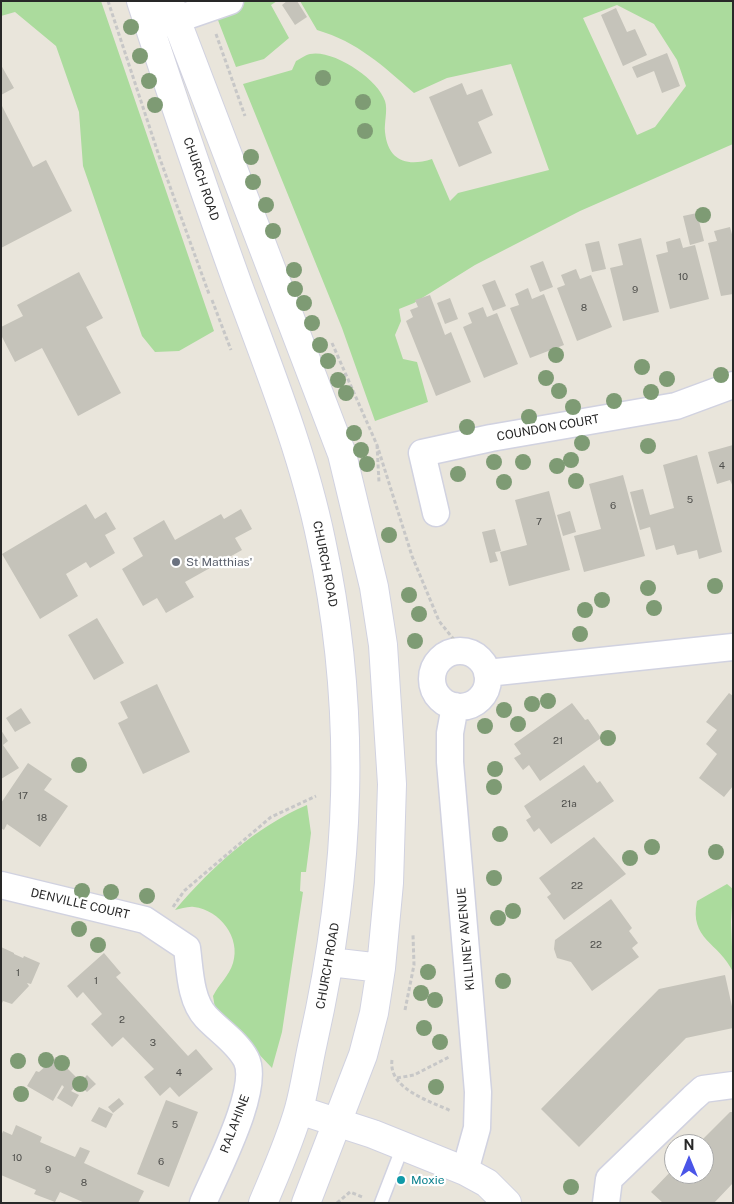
<!DOCTYPE html>
<style>
body{margin:0}
#map{position:relative;width:734px;height:1204px;overflow:hidden;background:#e9e5db;font-family:"Public Sans",sans-serif}
canvas{display:block}
.frame{position:absolute;inset:0;border:2px solid #282828;pointer-events:none}
.north{position:absolute;left:664px;top:1134px;width:50px;height:50px;box-sizing:border-box;background:#fff;border:1px solid #a9a9a9;border-radius:50%;rotate:0deg;font-size:14px;font-weight:700;line-height:20px;text-align:center;color:#282828}
.north::after{content:'';display:block;margin:auto;width:18px;height:22px;background:#4a55e8;clip-path:polygon(50% 0,100% 100%,50% 72%,0 100%)}
</style>
<div id="map">
<canvas width="734" height="1204"></canvas>
<div class="frame"></div>
<div class="north">N</div>
</div>
<script>
const g = document.querySelector('canvas').getContext('2d');
g.lineJoin = 'round';
function paint(path, color) { g.fillStyle = color; g.fill(path, 'evenodd'); }
function strokePath(path, color, width, dash) { g.strokeStyle = color; g.lineWidth = width; g.lineCap = dash ? 'butt' : 'round'; g.setLineDash(dash || []); g.stroke(path); }
function label(font, color, halo, rows, align = 'center') {
  g.font = font + ' "Public Sans",sans-serif'; g.lineWidth = 4.5; g.setLineDash([]); g.textBaseline = 'middle'; g.strokeStyle = halo; g.fillStyle = color; for (const [text, x, y, turn = 0] of rows) {
    g.save(); g.translate(x, y); g.rotate((+turn || 0) * Math.PI / 180); g.textAlign = isNaN(turn) ? turn : align; if (halo) g.strokeText(text, 0, 0); g.fillText(text, 0, 0); g.restore();
  }
}
paint(new Path2D(`
 M1,1H101L214,331L179,351L155,352L142,336L83,166L79,112L56,46L15,12L1,16Z
 M244,1H277L271,5L289,38L264,59L236,67L216,15Z
 M300,1H733V144L580,211L475,265L414,303L399,309L401,321L395,335L403,359L417,362L428,402L375,421L342,328L243,84L292,70L296,61C300,59 305,55 310,54C333,49 378,79 385,101C388,110 384,123 385,132C388,161 407,167 432,159L450,201L458,193L549,170L511,64L447,78L414,93C383,66 358,42 317,30ZM617,5L654,24L677,60L686,86L655,127L637,135L583,18Z
 M307,805L311,833L306,872H301L300,891L303,892L282,1032L272,1068L215,1008L213,996C219,984 229,976 233,963C241,938 220,910 194,907C188,906 181,909 175,910C212,867 255,827 307,805Z
 M727,884L733,889L731,922L733,972C719,942 689,940 697,901Z`), '#abdb9d');
paint(new Path2D(`
 M287,1H297L307,17L295,25L282,5Z
 M616,8L627,32L635,29L647,55L623,66L601,15Z
 M667,53L680,86L662,93L654,71L637,78L632,67Z
 M1,65L14,88L1,95Z
 M462,83L467,95L482,89L493,115L478,122L492,153L459,167L429,97Z
 M1,104L33,167L46,160L72,211L1,248Z
 M697,213L704,241L690,245L683,216Z
 M730,227L733,238V294L721,296L708,243L717,241L714,231Z
 M641,238L659,312L623,321L610,268L623,265L618,244Z
 M680,238L683,248L695,245L709,299L670,309L656,255L668,252L666,242Z
 M599,241L606,269L592,272L585,244Z
 M543,261L553,287L540,292L530,266Z
 M576,269L580,279L591,275L612,327L577,341L557,288L565,285L561,275Z
 M79,272L103,318L86,327L121,393L78,416L42,348L15,362L1,335V327L23,316L17,305Z
 M495,280L506,306L493,311L482,285Z
 M528,288L532,299L544,294L564,345L530,358L510,308L519,305L515,294Z
 M430,295L445,335L451,332L471,382L436,396L406,321L413,317L410,310L418,307L415,300Z
 M450,298L458,319L445,324L437,303Z
 M483,307L487,317L497,313L518,364L484,378L463,327L472,323L468,313Z
 M733,445V487L730,480L717,484L708,452Z
 M697,455L722,552L699,559L697,550L677,555L674,545L656,550L650,527L640,530L630,492L643,489L650,515L674,508L663,465Z
 M623,475L645,556L584,572L574,536L601,529L589,484Z
 M549,491L570,570L509,586L500,552L527,545L515,500Z
 M86,504L95,519L106,512L116,529L105,535L115,553L90,568L86,562L66,574L78,596L40,619L2,554Z
 M241,509L252,529L235,538L242,550L185,582L194,597L166,613L157,598L143,606L122,569L143,556L133,538L164,520L175,540L221,514L224,519Z
 M570,511L576,532L563,536L557,515Z
 M495,529L501,551L495,552L498,561L490,563L482,532Z
 M97,618L124,663L94,680L68,635Z
 M157,684L190,752L143,774L118,723L128,718L120,702Z
 M729,693L733,696V786L724,797L699,778L717,754L706,744L717,730L706,722Z
 M572,703L585,720L588,719L601,738L540,781L529,765L523,770L514,758L521,754L514,744Z
 M21,708L31,723L15,732L6,718Z
 M1,730L8,741L3,745L19,768L1,779Z
 M28,763L52,779L44,790L68,806L40,847L7,824L4,830L1,828V803Z
 M584,765L597,783L600,781L614,801L551,844L539,828L534,832L526,820L531,817L524,806Z
 M594,837L626,874L564,920L547,897L551,894L539,878Z
 M611,899L632,928L629,931L638,943L632,948L639,957L592,991L571,962L557,958L554,949L555,940Z
 M1,947L14,953V954L23,958L24,956L40,963L31,984L27,983L29,986L12,1004L3,1001L1,1005Z
 M104,953L121,973L116,977L188,1056L196,1049L213,1069L179,1097L170,1087L160,1096L144,1077L154,1069L123,1037L112,1047L91,1024L102,1014L83,992L77,998L67,986Z
 M725,975L733,1011V1028L686,1038L579,1147L541,1109L659,989Z
 M56,1057L81,1082L87,1075L96,1084L87,1092L78,1084L71,1091L79,1095L72,1107L57,1098L64,1087L62,1085L53,1101L27,1086L36,1071L39,1072Z
 M119,1098L124,1104L113,1113L108,1107Z
 M166,1100L198,1112L169,1187L137,1174Z
 M99,1107L113,1114L106,1128L91,1121Z
 M730,1112H733V1183L714,1203H663L651,1192L674,1168V1174H704V1144H698Z
 M16,1125L42,1137L40,1142L75,1157L80,1147L90,1151L84,1163L144,1191L138,1203H85L60,1192L55,1202L34,1194L36,1190L1,1175V1136L3,1131L12,1135Z`), '#c5c3ba');
const lane = new Path2D(`
 M381,1203L403,1146`);
const street = new Path2D(`
 M155,27L230,1
 M436,513L422,453L491,438L676,406L733,385
 M432 679a28 28 0 1 1 56 0a28 28 0 1 1-56 0Z
 M487,673L733,647
 M455,706L450,733V762L478,1092L477,1128L465,1171
 M1,885L145,920L187,948C190,970 190,1000 206,1017C219,1031 237,1042 246,1059C261,1088 216,1172 203,1203
 M606,1203L609,1179L693,1098L703,1089L733,1085`);
const secondary = new Path2D(`
 M141,1C172,96 204,191 238,285C269,369 303,453 321,540C358,711 351,873 313,1042C308,1064 305,1087 299,1109C290,1141 276,1172 263,1203
 M169,1L342,454L374,587L383,645L392,784L389,883L381,968L374,1013L363,1055L306,1203
 M330,962L381,968
 M299,1110L373,1134L465,1171L487,1183L507,1203`);
strokePath(lane, '#d1d2e0', 15);
strokePath(street, '#d1d2e0', 29);
strokePath(secondary, '#d1d2e0', 30);
strokePath(new Path2D(`
 M108,1L160,159L209,294
 M216,34L245,116
 M212,300L231,350
 M332,343L377,445L412,556L439,621L463,651
 M377,445L379,482
 M173,907L184,891L271,817L316,796
 M405,1010L414,965L413,935
 M392,1060C388,1089 430,1101 451,1111
 M397,1078L414,1075L449,1057
 M337,1203L350,1192L362,1197`), '#c7c7c7', 3, [4, 2.5]);
strokePath(lane, '#fff', 12);
strokePath(street, '#fff', 26);
strokePath(secondary, '#fff', 28);
g.fillStyle = '#7e9b74';
for (const [x, y] of [
 [131,27],
 [140,56],
 [323,78],
 [149,81],
 [363,102],
 [155,105],
 [365,131],
 [251,157],
 [253,182],
 [266,205],
 [703,215],
 [273,231],
 [294,270],
 [295,289],
 [304,303],
 [312,323],
 [320,345],
 [556,355],
 [328,361],
 [642,367],
 [721,375],
 [546,378],
 [667,379],
 [338,380],
 [559,391],
 [651,392],
 [346,393],
 [614,401],
 [573,407],
 [529,417],
 [467,427],
 [354,433],
 [582,443],
 [648,446],
 [361,450],
 [571,460],
 [494,462],
 [523,462],
 [367,464],
 [557,466],
 [458,474],
 [576,481],
 [504,482],
 [389,535],
 [715,586],
 [648,588],
 [409,595],
 [602,600],
 [654,608],
 [585,610],
 [419,614],
 [580,634],
 [415,641],
 [548,701],
 [532,704],
 [504,710],
 [518,724],
 [485,726],
 [608,738],
 [79,765],
 [495,769],
 [494,787],
 [500,834],
 [652,847],
 [716,852],
 [630,858],
 [494,878],
 [82,891],
 [111,892],
 [147,896],
 [513,911],
 [498,918],
 [79,929],
 [98,945],
 [428,972],
 [503,981],
 [421,993],
 [435,1000],
 [424,1028],
 [440,1042],
 [46,1060],
 [18,1061],
 [62,1063],
 [80,1084],
 [436,1087],
 [21,1094],
 [571,1187]
]) { g.beginPath(); g.arc(x, y, 8, 0, 2 * Math.PI); g.fill(); }
for (const [x, y, r, color] of [
 [176,562,5,"#6b7280"],
 [401,1180,5,"#0f9aa8"]
]) { const dot = new Path2D(); dot.arc(x, y, r, 0, 2 * Math.PI); g.fillStyle = color; g.fill(dot); strokePath(dot, '#fff', 2); }
label('10px', '#4f4f4c', null, [
 ["10",683,277],
 ["9",635,290],
 ["8",584,308],
 ["4",722,466],
 ["5",690,500],
 ["6",613,506],
 ["7",539,522],
 ["21",558,741],
 ["17",23,796],
 ["21a",569,804],
 ["18",42,818],
 ["22",577,886],
 ["22",596,945],
 ["1",18,973],
 ["1",96,981],
 ["2",122,1020],
 ["3",153,1043],
 ["4",179,1073],
 ["5",175,1125],
 ["10",17,1158],
 ["6",161,1162],
 ["9",48,1170],
 ["8",84,1183]
]);
label('12px', '#282828', '#fff', [
 ["CHURCH ROAD",201,179,71],
 ["COUNDON COURT",548,428,-10],
 ["CHURCH ROAD",325,564,79],
 ["DENVILLE COURT",80,904,13],
 ["KILLINEY AVENUE",466,939,-95],
 ["CHURCH ROAD",328,966,-80],
 ["RALAHINE",235,1124,-69]
]);
label('12px', '#5b616d', '#fff', [
 ["St Matthias'",186,562]
], 'left');
label('12px', '#0d838f', '#fff', [
 ["Moxie",411,1180]
], 'left');
</script>
